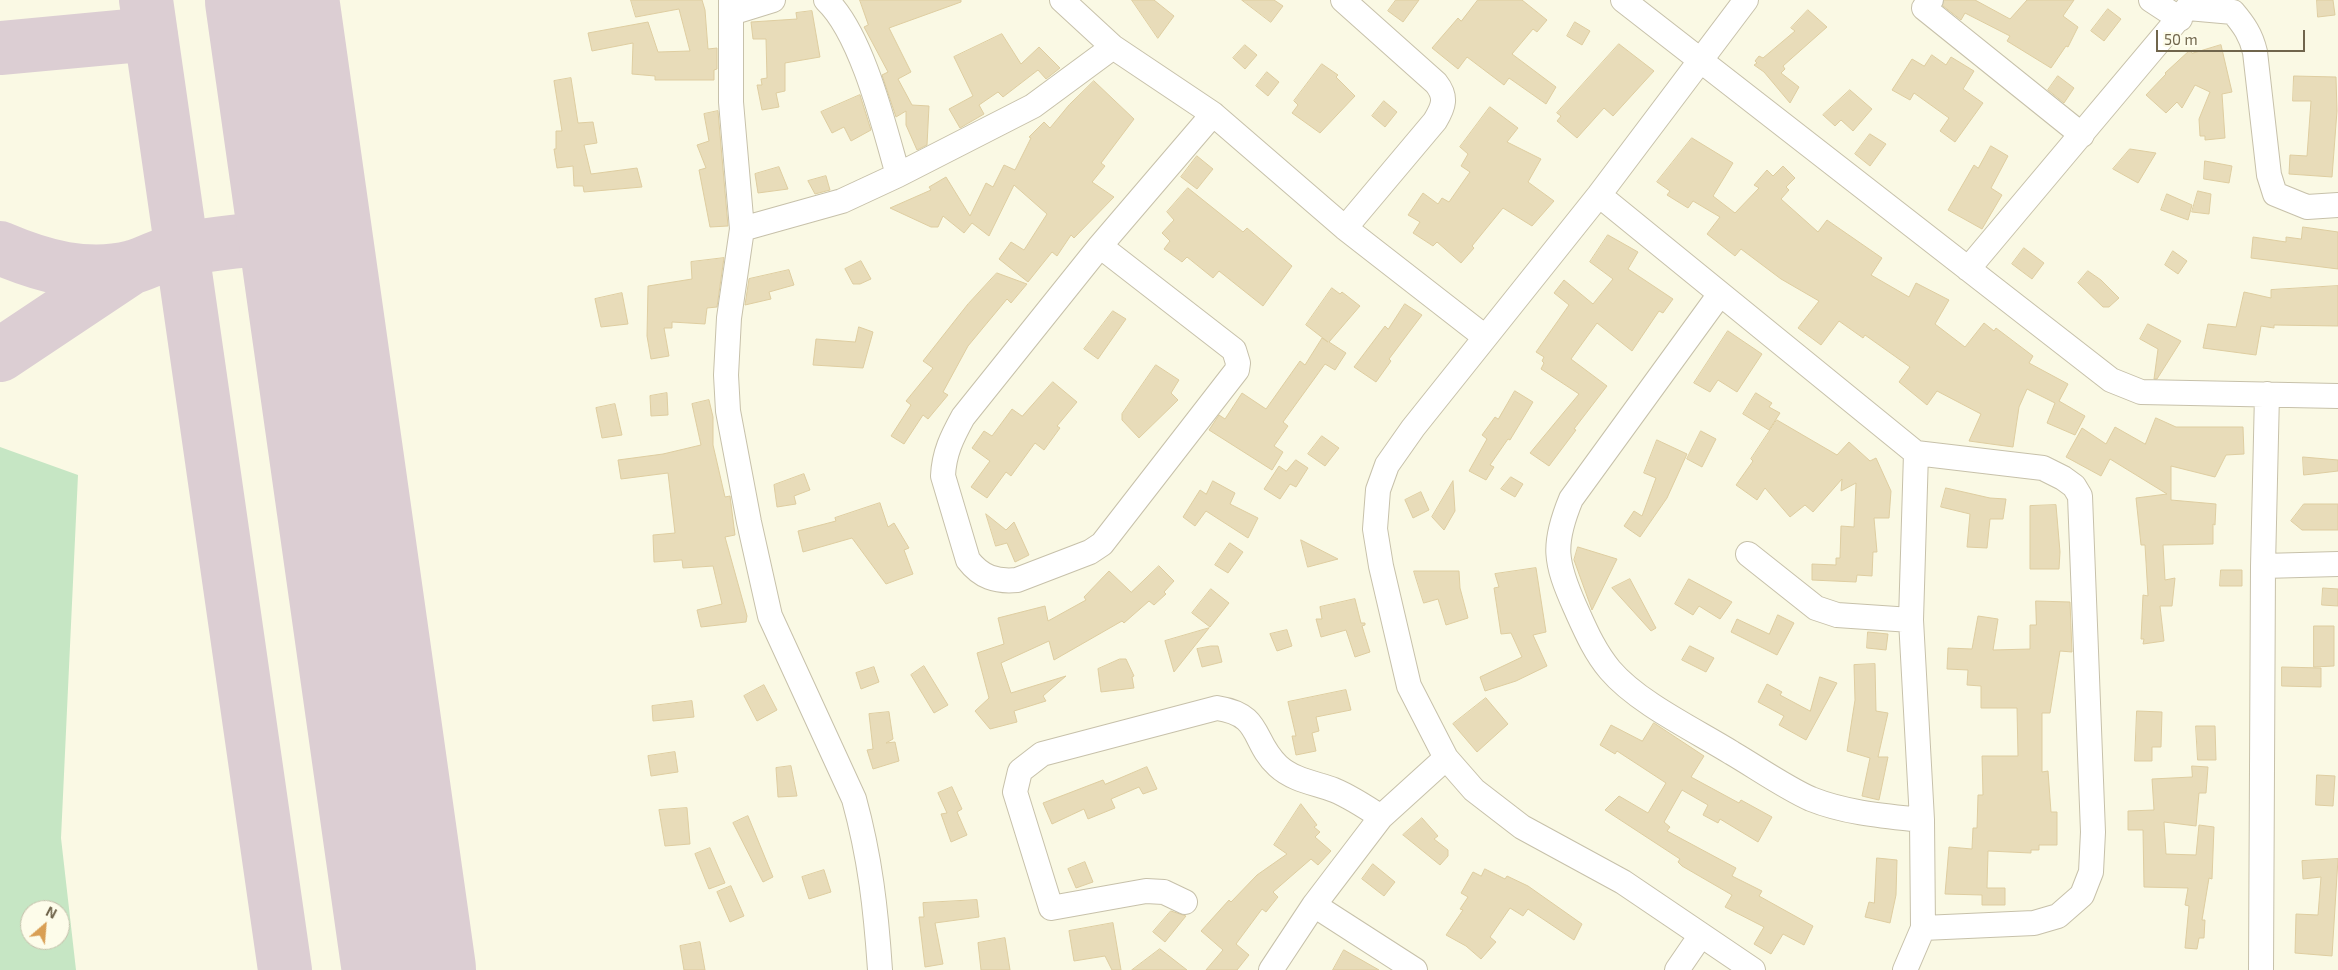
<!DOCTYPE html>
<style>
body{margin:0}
#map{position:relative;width:2338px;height:970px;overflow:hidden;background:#faf9e4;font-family:"Exo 2",sans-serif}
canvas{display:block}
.north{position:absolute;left:20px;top:900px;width:50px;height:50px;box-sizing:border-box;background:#fdfcea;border:1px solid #c5c0ab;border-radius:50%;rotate:27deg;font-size:14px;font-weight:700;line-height:20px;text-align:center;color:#70654c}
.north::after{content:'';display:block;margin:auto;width:18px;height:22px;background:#d99f54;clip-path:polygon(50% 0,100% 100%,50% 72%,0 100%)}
.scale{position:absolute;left:2156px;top:30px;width:149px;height:22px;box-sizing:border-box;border:2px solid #70654c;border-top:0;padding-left:6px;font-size:15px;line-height:18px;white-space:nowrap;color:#70654c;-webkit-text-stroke:4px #fdfcea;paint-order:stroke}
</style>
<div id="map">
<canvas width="2338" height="970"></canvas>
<div class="north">N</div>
<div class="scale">50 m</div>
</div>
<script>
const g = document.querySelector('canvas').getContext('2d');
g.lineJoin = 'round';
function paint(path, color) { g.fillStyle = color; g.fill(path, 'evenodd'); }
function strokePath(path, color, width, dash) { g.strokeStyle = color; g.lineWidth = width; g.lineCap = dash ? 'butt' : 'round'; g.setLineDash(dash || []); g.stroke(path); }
paint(new Path2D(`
 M0,447L78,475L61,838L76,970H0ZM30,910H60V940H30Z`), '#c6e6c4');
strokePath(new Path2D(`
 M146,0L285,970
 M0,48L151,34
 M0,248C42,266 87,279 133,267C150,262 166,252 183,249C221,242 261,239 300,235L306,240
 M0,355L132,267`), '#dcced3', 54);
strokePath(new Path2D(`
 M272,0L409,970`), '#dcced3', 134);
const building = new Path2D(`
 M631,0H702L705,10L708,49L717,48V69L714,70V80H655V76L632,74L633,43L592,51L588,33L648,22L658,52L690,51L679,9L636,17Z
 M860,0H961V2L889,28L911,72L898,79L912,105L929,106L927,145L917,150L906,125V111L896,117L882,75L888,72L864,27L868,25Z
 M1132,0H1154L1174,16L1158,38Z
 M1242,0H1274L1283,6L1271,22Z
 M1396,0H1419L1403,22L1388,11Z
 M1478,0H1522L1547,20L1537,32L1533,29L1512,54L1556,87L1546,104L1509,78L1504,85L1467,57L1458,69L1432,48L1458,18L1461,21Z
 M1944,0H1975L2010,19L2027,0H2074L2063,16L2078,27L2068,47L2066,46L2051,68L2007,41L2010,36L1965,13L1961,20L1943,6Z
 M2317,0H2333L2335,15L2318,17Z
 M2108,9L2121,19L2104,41L2091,31Z
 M1808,10L1827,27L1783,66L1785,69L1781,73L1799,87L1790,103L1764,72L1754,65L1757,63L1755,61L1759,56L1763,58L1795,31L1791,28Z
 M812,11L820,57L785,63V91L776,93L779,107L762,110L757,85H762L761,79L767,78L766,39H753L751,22L797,19L796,13Z
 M1575,22L1590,31L1582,45L1567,36Z
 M1002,34L1021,64L1039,47L1060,68L1046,79L1038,70L1003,97L998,92L979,105L984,114L960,128L949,109L973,96L954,57Z
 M1619,44L1654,71L1613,116L1604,108L1577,138L1557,121L1561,116L1557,113Z
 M1245,45L1257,55L1245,69L1233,58Z
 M2221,45L2232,92L2222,94L2225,138L2205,140V136H2200L2199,119L2210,92L2195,85L2182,108L2177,102L2166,113L2146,95L2166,74L2165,73L2190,50L2192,53Z
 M1932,55L1946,65L1951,57L1974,71L1963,89L1983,103L1955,142L1940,131L1949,118L1914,93L1910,100L1892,90L1912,59L1924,66Z
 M1322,64L1338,75L1336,77L1355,96L1320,133L1292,113L1298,105L1294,101Z
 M1267,72L1279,82L1268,96L1256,86Z
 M2058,76L2074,88L2064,103L2048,90Z
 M2294,76L2336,77L2337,111L2332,177L2289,174L2290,155L2307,156L2311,101H2293Z
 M571,78L578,123L593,122L597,143L584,145L591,174L637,168L642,187L584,192L583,186H574L573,166L557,168L554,149H556V131H562L554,81Z
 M1094,81L1134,119L1101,163L1105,166L1092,182L1114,197L1074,238L1071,235L1057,256L1052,252L1028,282L999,259L1011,242L1024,250L1047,214L1014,185L989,236L972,223L964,233L943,216L938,227H931L890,208L931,190L929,187L946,177L970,216L986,183L993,187L1004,165L1015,170L1031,138L1029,137L1044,122L1050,128L1069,105Z
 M1850,90L1872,109L1853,131L1841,120L1835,126L1823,115Z
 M860,95L871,130L851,141L844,127L832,133L821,112Z
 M1384,101L1397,112L1385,127L1372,116Z
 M1490,107L1518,128L1507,142L1541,159L1528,182L1554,201L1532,226L1503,208L1472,246L1474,248L1461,263L1437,242L1433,246L1413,233L1420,222L1408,215L1423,193L1438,204L1442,198L1449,202L1470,172L1461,166L1468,154L1460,147Z
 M718,111L728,226L710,227L699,170L706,168L697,145L709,141L704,114Z
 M1870,134L1886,144L1870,166L1855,154Z
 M1692,138L1733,163L1713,196L1735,213L1759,188L1754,185L1767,170L1773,176L1783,166L1795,178L1786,187L1789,190L1781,199L1818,232L1827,220L1882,258L1871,275L1909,297L1916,283L1949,300L1935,324L1965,347L1984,323L1994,331L1996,328L2033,356L2029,363L2068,384L2059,401L2085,416L2075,435L2047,423L2055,403L2027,389L2019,407L2013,447L1969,441L1981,414L1937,391L1927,405L1899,382L1910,367L1865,335L1863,338L1839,321L1821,345L1798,328L1819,301L1781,279L1741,249L1735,256L1707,234L1720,217L1693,201L1688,208L1667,195L1670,191L1657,182Z
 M1991,146L2008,156L1991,188L2002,195L1982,229L1948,210L1974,165L1978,168Z
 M2130,149L2156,153L2138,183L2113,169Z
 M1197,156L1213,169L1197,189L1181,177Z
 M2205,161L2232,166L2229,183L2204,179Z
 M779,167L788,189L758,193L755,174Z
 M826,176L830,190L815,194L808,181Z
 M1188,188L1243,232L1247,228L1292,266L1263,306L1219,271L1213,278L1187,257L1182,262L1164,249L1170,241L1162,233L1174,220L1167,212Z
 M2198,191L2211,194L2209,214L2192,212Z
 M2167,194L2192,205L2188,220L2161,210Z
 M2303,227L2338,232V269L2251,258L2253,237L2286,242V237L2301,239Z
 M1608,235L1638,252L1628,269L1673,299L1663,313L1659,311L1632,351L1597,323L1571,359L1607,386L1574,429L1576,430L1549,466L1530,453L1579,394L1541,369L1544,363L1542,361L1544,357L1536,352L1569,305L1554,293L1564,280L1593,304L1613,279L1590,262Z
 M2024,248L2044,263L2032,279L2012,264Z
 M2173,251L2187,261L2178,274L2165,265Z
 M724,258L717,307L707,308L705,324L672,322V328H664L669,356L651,359L647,336L648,286L692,279L691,262Z
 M861,261L871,279L860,284H853L845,269Z
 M789,270L794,285L769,292L771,299L745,305L749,279Z
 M2088,271L2101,280L2119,298L2109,307H2103L2078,283Z
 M997,273L1027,284L1011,303L1007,299L968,346L943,392L948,395L928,419L923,415L904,444L891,436L911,405L906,401L933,368L923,361L968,304Z
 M2338,286V326L2274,325V328L2261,326L2256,355L2203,348L2208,324L2236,327L2244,292L2271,298V290Z
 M1332,288L1340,294L1342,292L1360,306L1329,342L1346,353L1335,370L1325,364L1283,422L1288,426L1274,446L1283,452L1272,470L1209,430L1219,415L1225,419L1242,393L1266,409L1300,361L1305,365L1322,338L1328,342L1306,325Z
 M622,293L628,324L601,327L595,299Z
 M1405,304L1422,315L1389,359L1391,361L1376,382L1354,367L1385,326L1388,329Z
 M1113,311L1126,319L1098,359L1084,349Z
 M2148,324L2181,341L2157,379H2154L2158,349L2140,339Z
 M859,327L873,332L863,368L813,365L816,339L855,342Z
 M1728,331L1762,354L1737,392L1718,380L1710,392L1694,383Z
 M1156,365L1179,380L1171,393L1178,400L1139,438L1122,420V414Z
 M1053,382L1077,402L1057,426L1060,428L1044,450L1035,443L1011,476L1006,472L987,498L971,487L990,461L972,448L984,431L992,436L1012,409L1022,416Z
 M1515,391L1533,402L1510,440L1508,439L1490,465L1494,467L1486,480L1469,471L1487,439L1482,435L1495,417L1498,419Z
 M667,393L668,415L651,416L650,396Z
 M1756,393L1772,403L1769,407L1780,413L1769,430L1743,414Z
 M709,400L713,417V445L725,497L730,496L735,535L725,537L747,616L746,622L701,627L697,610L722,604L713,566L683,568L682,560L654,562L653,535L675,533L668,473L621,479L618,460L663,454L701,445L692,404Z
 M615,404L622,435L602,438L596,408Z
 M2156,418L2176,427H2243L2244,454L2226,455L2215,477L2171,466V500L2216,504L2215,525L2213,524V544L2163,545L2165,580L2175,578L2172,606H2160L2164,641L2143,644L2144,639H2141L2143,595L2148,596L2145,545H2141L2136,498L2167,494L2110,459L2101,476L2066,457L2082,428L2106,444L2115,427L2145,444Z
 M1777,420L1837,455L1849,442L1870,461L1876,458L1891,491L1889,518H1874L1877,552H1873L1872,576L1857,575L1856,582L1812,580V564L1836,565V558H1840L1841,526L1854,527L1856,483L1841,491L1842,479L1813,512L1805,505L1790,517L1765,488L1757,500L1736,485L1753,461L1751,459Z
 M1701,431L1716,439L1702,467L1687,459Z
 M1322,436L1339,448L1325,466L1308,454Z
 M1657,440L1687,454L1667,498L1640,537L1624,526L1634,511L1642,516L1656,478L1644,473Z
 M2303,457L2338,460V471L2304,475Z
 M1296,460L1308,468L1296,487L1290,484L1280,499L1264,489L1279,466L1286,471Z
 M804,474L810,490L794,496L796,504L777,507L774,485Z
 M1511,477L1523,484L1515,497L1501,489Z
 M1213,481L1235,493L1230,504L1258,518L1248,538L1206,511L1195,526L1183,517L1200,490L1206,494Z
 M1453,481L1455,511L1444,530L1432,517Z
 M1946,488L1990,498L2006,499L2003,519H1990L1987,548L1967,547L1970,514L1941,507Z
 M1421,492L1429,510L1413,518L1405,500Z
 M880,503L888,527L894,523L909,548L904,550L913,574L886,584L852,538L803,552L798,531L836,521L835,518Z
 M2304,504H2338V530H2302L2291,521Z
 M2056,505L2060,552L2059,569H2030V506Z
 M986,514L1006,530L1014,522L1029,555L1015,562L1007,543L996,546Z
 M1301,540L1338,559L1308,567Z
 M1230,543L1243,552L1228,573L1215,565Z
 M1578,547L1617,559L1592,610L1574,560Z
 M1159,566L1174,581L1164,592L1166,594L1154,605L1149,601L1124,623L1122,621L1054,660L1049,641L1001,663L1011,693L1066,676L1043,696L1046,701L1014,711L1017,722L990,729L975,711L989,698L977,653L1004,644L998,618L1045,606L1048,621L1086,600L1084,597L1109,571L1131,592Z
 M1536,568L1546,632L1533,635L1547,666L1516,681L1485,691L1480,677L1522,657L1511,633L1501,634L1494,588L1499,587L1495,574Z
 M2221,570H2242V586H2220Z
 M1414,571H1459L1460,588L1468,618L1446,625L1438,599L1424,603Z
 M1630,579L1656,628L1651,631L1612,588Z
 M1689,579L1732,602L1720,619L1699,606L1693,615L1675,604Z
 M2323,588L2338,589V606L2322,605Z
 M1211,589L1229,603L1210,627L1192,613Z
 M1355,599L1361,623H1365V625L1362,626L1370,652L1355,657L1346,630L1321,637L1316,619H1322L1320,607Z
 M2036,601L2070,602L2072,652L2060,651L2050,713H2042V772L2048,771L2051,812H2057V845H2039V850H2031V853L1988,851L1987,888H2005V905H1982V895L1945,894L1949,847L1972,849L1973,828H1977L1978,795H1983L1982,756H2018L2017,708H1981V686L1967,685L1968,670L1947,669L1948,648L1972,649L1978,616L1998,619L1993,650L2030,649V625H2036Z
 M1778,615L1794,623L1777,655L1731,632L1737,619L1769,634Z
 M2314,626H2334V666L2314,667Z
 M1209,628L1174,672L1165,641Z
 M1287,630L1292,646L1277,651L1270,634Z
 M1868,632L1888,634L1886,650L1867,648Z
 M1211,646H1218L1222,662L1202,667L1197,649Z
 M1690,646L1714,658L1706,672L1682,660Z
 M1120,659H1126L1134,676L1132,677L1134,688L1101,692L1098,669Z
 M1875,664L1876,711L1888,713L1878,757H1888L1879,800L1862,796L1870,758L1847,751L1855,700L1854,665Z
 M924,666L948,705L934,713L911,675Z
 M874,667L879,682L861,689L856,673Z
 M2282,667L2321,668V687L2282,686Z
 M1820,677L1837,683L1806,740L1779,725L1784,716L1758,702L1767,684L1782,692L1780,695L1810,711Z
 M764,685L777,710L757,721L744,696Z
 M1346,690L1351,710L1316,717L1319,731L1312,733L1316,751L1296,755L1292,736H1296L1288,702Z
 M1486,698L1508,724L1477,752L1453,724Z
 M692,701L694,717L653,721L652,706Z
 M2137,711L2162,712L2161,747H2152V761H2135Z
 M889,712L893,739L886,743L895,742L899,761L873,769L867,750L873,749L869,714Z
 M1654,723L1704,756L1691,777L1739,803L1741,800L1772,817L1758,842L1720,819L1718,823L1703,815L1708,805L1682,790L1664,822L1670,827L1667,831L1736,868L1732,876L1762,891L1759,896L1813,926L1804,945L1783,934L1771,954L1754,944L1764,927L1725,907L1732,895L1682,866L1678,862L1680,859L1605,810L1619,796L1648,813L1666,783L1617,751L1615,754L1600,745L1611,725L1642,741Z
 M2196,726H2215L2216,760H2198Z
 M675,752L678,772L651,776L648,756Z
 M791,766L797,796L778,797L776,768Z
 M2192,766L2208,767L2206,793H2199L2196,826L2164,822L2166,854L2196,855L2199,825L2214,827L2212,879L2209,878L2202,920H2205L2204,938H2199L2197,949L2185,948L2189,906L2185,905L2188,888L2144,887L2143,830H2128V811L2154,810L2152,779L2192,777Z
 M1147,767L1157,789L1143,794L1139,787L1111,799L1115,808L1088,819L1084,809L1052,824L1043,803L1103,780L1105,784Z
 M2317,775L2335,776L2333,806L2316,805Z
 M952,787L962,809L957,812L967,835L951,842L941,814L947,813L938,793Z
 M1301,804L1317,825L1314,827L1320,832L1315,837L1331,851L1318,865L1311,859L1273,892L1278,897L1266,912L1262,909L1236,944L1249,955L1237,970H1206L1223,950L1201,931L1229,900L1231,902L1257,875L1287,854L1274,845Z
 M687,808L690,844L665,846L659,810Z
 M748,816L773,877L763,882L733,823Z
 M1422,818L1438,836L1434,839L1448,850V856L1440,865L1403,835Z
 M710,848L725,883L709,889L695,854Z
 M1877,858L1897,860L1896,895L1890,923L1865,917L1869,902L1874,903Z
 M2338,859L2332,956L2295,953L2296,914L2318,915L2321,877L2303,879L2302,861Z
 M1085,862L1093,882L1076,888L1068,869Z
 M1373,864L1395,882L1384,896L1362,879Z
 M1485,869L1505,879L1507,876L1528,886L1582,924L1574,940L1528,909L1523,916L1510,908L1490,937L1496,942L1481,959L1466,946L1446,935L1463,910L1460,909L1468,897L1461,893L1473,872L1481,876Z
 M824,870L831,892L809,899L802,877Z
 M731,886L744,916L730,922L717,892Z
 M977,900L979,917L935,923L943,964L925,967L919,917H924L923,903Z
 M1171,911L1186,916L1165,942L1153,932Z
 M1113,923L1121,970H1112L1105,956L1074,961L1069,931Z
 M1005,938L1010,970H981L978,943Z
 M700,942L705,970H684L680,946Z
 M1160,949L1187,970H1132Z
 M1344,950L1379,970H1333Z`);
paint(building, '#e8dcb9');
strokePath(building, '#decda0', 1);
const minor = new Path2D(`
 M731,0V102L742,229L729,318L726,375L728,411L749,522L770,616L854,799C870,857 876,910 880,970
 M826,0C862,34 884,126 898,175
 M1062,0L1113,47L1213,114L1345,228L1485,337
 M1343,0L1436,83C1447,97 1444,106 1435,121L1345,228
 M1623,0L2111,380L2141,392L2338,396
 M1746,0L1599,195L1413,428L1387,465L1378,490L1375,529L1381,566L1409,686L1446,758L1474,790L1522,827L1623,882L1753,970
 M1931,0L1924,8L2082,135
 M2151,0L2180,19
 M2188,8L2233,12C2244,25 2251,35 2255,52L2269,175L2275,194L2307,207L2338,205
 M731,13L773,0
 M1599,195L1916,453L1911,620L1922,820L1923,928L1905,970
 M742,229L842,201L898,175L1033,106L1113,47
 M1100,246L1234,350L1238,363L1237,370L1102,544L1090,552L1017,580C996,582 981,577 968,560L943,476C944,453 952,437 963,417L1100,246L1213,114
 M1968,269L2194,0
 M1720,294L1571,499C1552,545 1555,562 1575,607C1585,629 1594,651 1610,670C1638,703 1695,730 1732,753C1756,767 1786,788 1811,799C1846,813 1884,816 1922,820
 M1916,453L2043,468L2063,478L2074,486L2080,496L2093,832L2091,872L2082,895L2058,916L2034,923L1923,928
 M1748,554L1816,608L1837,615L1911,620
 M2263,566L2338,564
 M1185,902L1164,892L1146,891L1051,908L1015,792L1020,771L1042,754L1217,708C1263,715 1251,741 1278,766C1293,780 1315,783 1334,790C1351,797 1366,807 1381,817
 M1314,905L1415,970
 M1271,970L1314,905L1381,817L1446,758
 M1677,970L1701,935
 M2261,970L2263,566L2267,394`);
strokePath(minor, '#c7c1aa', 26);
strokePath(minor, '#fff', 24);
</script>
